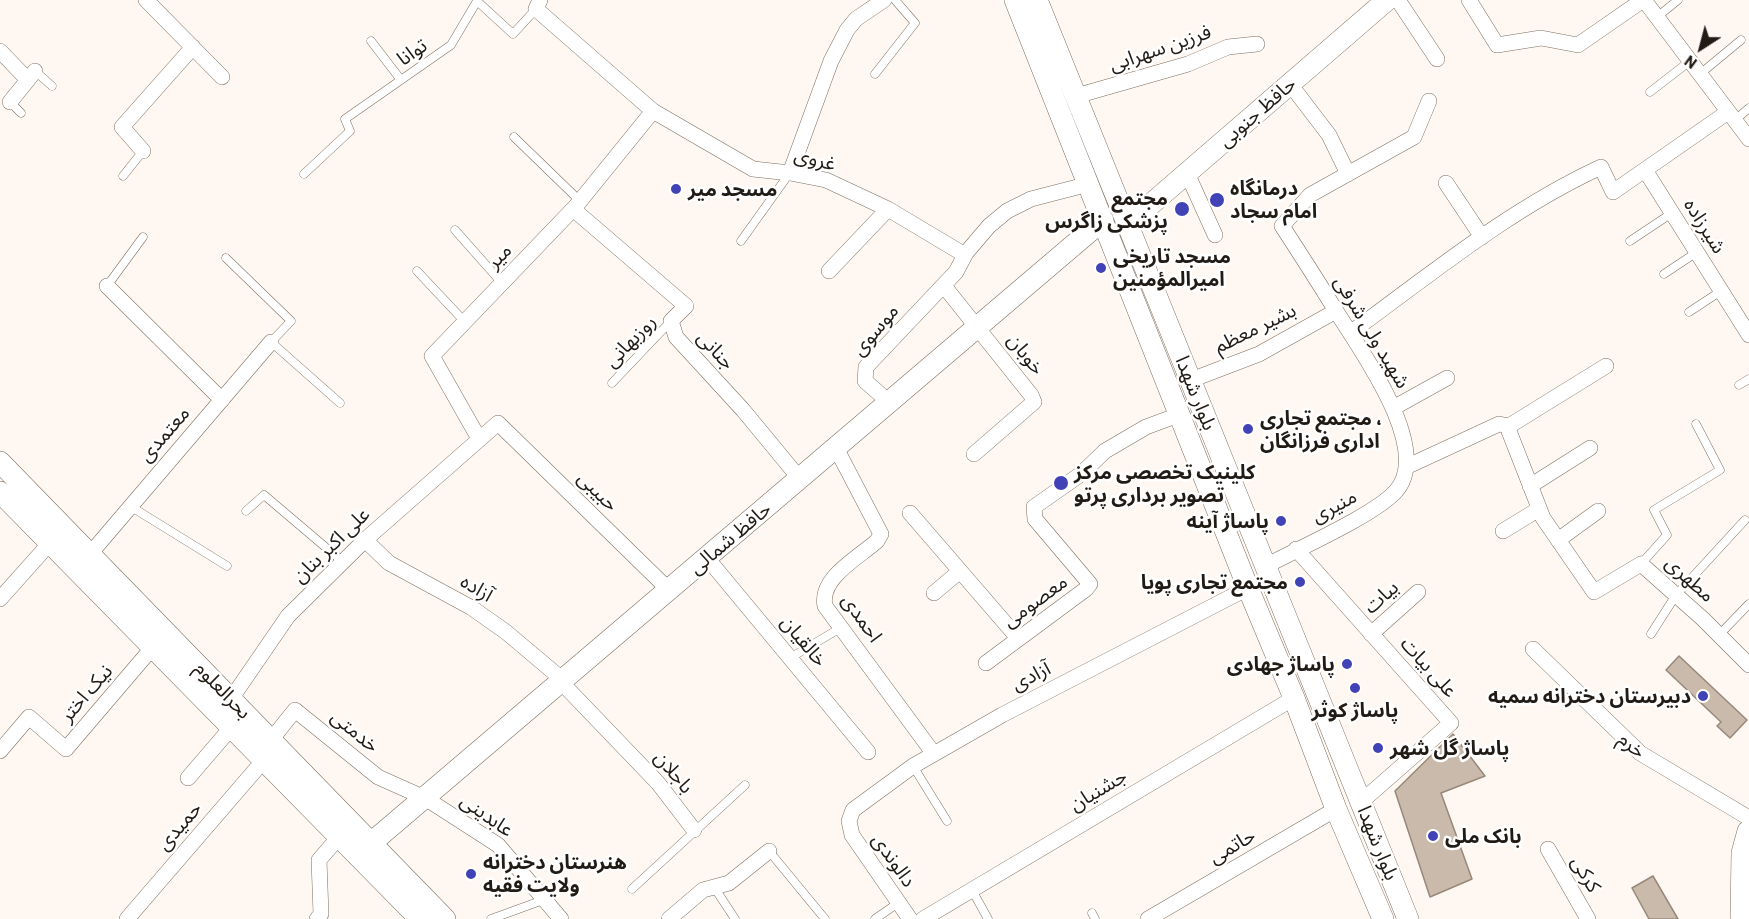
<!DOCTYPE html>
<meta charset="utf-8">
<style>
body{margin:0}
#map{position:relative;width:1749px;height:919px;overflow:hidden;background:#fff8f2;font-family:Barlow,sans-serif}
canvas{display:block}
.north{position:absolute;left:1671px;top:18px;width:60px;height:60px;-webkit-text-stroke:4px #fff;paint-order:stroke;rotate:216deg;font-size:16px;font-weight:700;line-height:24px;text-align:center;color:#211b16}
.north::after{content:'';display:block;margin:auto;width:21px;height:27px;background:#211b16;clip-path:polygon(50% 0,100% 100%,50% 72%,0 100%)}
</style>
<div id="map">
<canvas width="1749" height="919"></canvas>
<div class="north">N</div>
</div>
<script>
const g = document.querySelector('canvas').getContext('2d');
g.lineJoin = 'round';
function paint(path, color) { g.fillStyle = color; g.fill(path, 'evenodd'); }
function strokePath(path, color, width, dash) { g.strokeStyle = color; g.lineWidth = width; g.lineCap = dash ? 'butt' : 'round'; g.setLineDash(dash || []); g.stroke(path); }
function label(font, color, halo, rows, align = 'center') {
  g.font = font + ' Barlow,"Noto Sans Arabic",sans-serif'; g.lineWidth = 5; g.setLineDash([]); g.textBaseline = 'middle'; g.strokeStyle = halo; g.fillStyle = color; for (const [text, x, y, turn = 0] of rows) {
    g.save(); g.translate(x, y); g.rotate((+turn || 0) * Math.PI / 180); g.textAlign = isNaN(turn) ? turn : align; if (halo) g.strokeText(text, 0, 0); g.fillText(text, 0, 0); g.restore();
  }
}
const building = new Path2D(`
 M1679,656L1747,720L1730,738L1717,726L1721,722L1666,670Z
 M1453,734L1485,776L1441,793L1472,879L1430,897L1395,791Z
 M1653,876L1678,919H1649L1632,888Z`);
paint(building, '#cabaab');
strokePath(building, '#97887a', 1.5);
const lane = new Path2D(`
 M1657,17L1678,0
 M371,41L401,80
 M35,71L52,86
 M875,74L915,23L895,0
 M1700,74L1741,40
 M1650,92L1690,61
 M10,102L21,113
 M1734,121L1749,108
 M514,137L580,201
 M304,174L350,131L345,119L451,45L477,1L513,34L536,9
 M123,176L143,151
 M455,230L502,283
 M741,241L789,174
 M1630,241L1672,213
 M226,258L291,321L271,342L340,403
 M417,271L465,322
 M1664,274L1697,252
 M107,286L143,237
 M1689,312L1721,291
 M612,383L671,321
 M1739,385L1749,379
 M130,506L227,566
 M246,511L264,495L343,562
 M1641,564L1667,535L1654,510L1720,470L1696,424
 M1651,634L1676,595L1745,520
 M1719,635L1749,604
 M790,658L842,627
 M913,766L947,821
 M769,851L825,919
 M714,887L735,919
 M632,889L745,785
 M972,890L988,919
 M1092,913L1095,919
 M491,919L546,899
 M875,919L898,903`);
const street = new Path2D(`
 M146,0L222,77
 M540,0L536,9L653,111L753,169L790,173L826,180L888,209L965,255
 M1398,0L1437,59
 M1469,0L1497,45L1541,38L1578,45L1643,0
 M1644,0L1749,139
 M0,51L28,80
 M1290,84L1329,135L1348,174
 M1076,96L1188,64L1228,47L1257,44
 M10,102L35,71
 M143,151L122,127L193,47
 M1645,170L1749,335
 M790,173L831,61L847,30L856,19L884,0
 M1187,173L1215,235
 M1446,183L1482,237
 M573,209L686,306L671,321L676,337L743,410L800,479
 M829,271L888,209
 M107,286L222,400
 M944,286L1031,395L1034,402L974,454
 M1350,333C1431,274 1510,209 1601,167L1613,192L1728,112
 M1191,380L1259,354L1336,311
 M889,402L865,381L866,367L956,272L966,253L989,226L1007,211L1031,199L1089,184
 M1393,408L1447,378
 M1507,426L1543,518L1594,592L1641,564L1703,619L1749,665
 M478,437L432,356L576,206L653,111
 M836,448L881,534L877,541C858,558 819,578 825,606L934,754
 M1406,467L1499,424L1509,426L1606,366
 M1530,486L1590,448
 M910,513L1018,638
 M1503,531L1539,509
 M365,540L389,563L472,608L506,632L563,680
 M1558,540L1598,511
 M1296,549L1451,723L1361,802
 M90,554L271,342
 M707,558L868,752
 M1266,566C1297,549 1375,515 1396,491C1433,449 1361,351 1338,314C1320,285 1301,255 1282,226L1310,195L1414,137L1429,101
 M934,593L960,571
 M0,599L50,543
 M1371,634L1418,592
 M1533,649L1640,753L1749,818
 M986,663L1086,589L1090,584L1035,519L1034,507L1081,474L1105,451L1146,427L1181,414
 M561,682L658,783L694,830
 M231,699L288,616L366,539L498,423L669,590
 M271,740L295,710L378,777L425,798L498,845L561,919
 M0,751L29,717L66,749L153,647
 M188,778L231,728
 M1548,849L1588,919
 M127,919L264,760
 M317,919L321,914L319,860L339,837
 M669,919L703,890L729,883L769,851
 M910,919L852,835L849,821L853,810L913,766L1002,715L1248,588
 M923,919L1294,698
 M1148,919L1336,809`);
const secondary = new Path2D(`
 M1015,0L1248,588L1294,698L1336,809L1383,919
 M1037,0L1408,919
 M1128,224L1387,0
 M0,462L445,919
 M0,492L420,919
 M357,855L1103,220
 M1741,915L1742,853L1748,831L1749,833`);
strokePath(lane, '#7d6f61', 9);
strokePath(street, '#7d6f61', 16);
strokePath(secondary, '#7d6f61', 22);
strokePath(lane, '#fff', 8);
strokePath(street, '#fff', 15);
strokePath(secondary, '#fff', 21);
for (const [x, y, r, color] of [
 [676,189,6,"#4242b7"],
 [1217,200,8,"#4242b7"],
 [1182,209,8,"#4242b7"],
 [1101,268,6,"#4242b7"],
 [1248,429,6,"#4242b7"],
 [1061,483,8,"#4242b7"],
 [1281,521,6,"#4242b7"],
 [1300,582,6,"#4242b7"],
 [1347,664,6,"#4242b7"],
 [1355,688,6,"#4242b7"],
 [1703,696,6,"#4242b7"],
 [1378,748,6,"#4242b7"],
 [1433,836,6,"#4242b7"],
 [471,874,6,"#4242b7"]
]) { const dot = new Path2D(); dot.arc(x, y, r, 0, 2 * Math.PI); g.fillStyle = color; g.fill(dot); strokePath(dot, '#fff', 2); }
label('20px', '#211b16', '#fff', [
 ["فرزین سهرابی",1160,48,-19],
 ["توانا",412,52,-35],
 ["حافظ جنوبی",1257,112,-41],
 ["غروی",815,159,14],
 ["شیرزاده",1705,226,58],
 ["میر",499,256,-46],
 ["بشیر معظم",1255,328,-26],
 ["موسوی",875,330,-50],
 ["شهید ولی شرفی",1372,332,59],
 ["روزبهانی",630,341,-46],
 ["جنانی",716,350,47],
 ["خوبان",1026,354,52],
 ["بلوار شهدا",1196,393,68],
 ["معتمدی",164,434,-49],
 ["حبیبی",598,491,44],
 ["منیری",1334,506,-28],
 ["حافظ شمالی",730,538,-40],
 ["علی اکبر بنان",331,545,-44],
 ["مطهری",1690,579,42],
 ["آزاده",477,588,31],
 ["بیات",1381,597,-42],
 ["معصومی",1035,601,-36],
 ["احمدی",862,618,55],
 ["خالقیان",804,641,50],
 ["علی بیات",1429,667,48],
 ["آزادی",1031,676,-27],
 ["بحرالعلوم",223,690,46],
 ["نیک اختر",86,693,-49],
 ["خدمتی",355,731,39],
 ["خرم",1632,745,39],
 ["باجلان",674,772,50],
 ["جشنیان",1098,790,-31],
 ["عابدینی",487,815,35],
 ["حمیدی",179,826,-49],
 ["بلوار شهدا",1378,843,68],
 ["حاتمی",1232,846,-30],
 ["دالوندی",894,860,55],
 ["کرکی",1586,874,60]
]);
label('bold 20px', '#211b16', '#fff', [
 ["درمانگاه",1230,188],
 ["امام سجاد",1230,211],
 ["مسجد میر",688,189],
 ["مجتمع",1168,198,"right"],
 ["پزشکی زاگرس",1168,221,"right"],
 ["مسجد تاریخی",1113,256],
 ["امیرالمؤمنین",1113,279],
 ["مجتمع تجاری ،",1260,418],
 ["اداری فرزانگان",1260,441],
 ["کلینیک تخصصی مرکز",1074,472],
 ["تصویر برداری پرتو",1074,495],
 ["پاساژ آینه",1269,521,"right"],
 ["مجتمع تجاری پویا",1288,582,"right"],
 ["پاساژ جهادی",1335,664,"right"],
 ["دبیرستان دخترانه سمیه",1691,696,"right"],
 ["پاساژ کوثر",1355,710,"center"],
 ["پاساژ گل شهر",1390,748],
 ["بانک ملی",1445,836],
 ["هنرستان دخترانه",483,862],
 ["ولایت فقیه",483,885]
], 'left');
</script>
